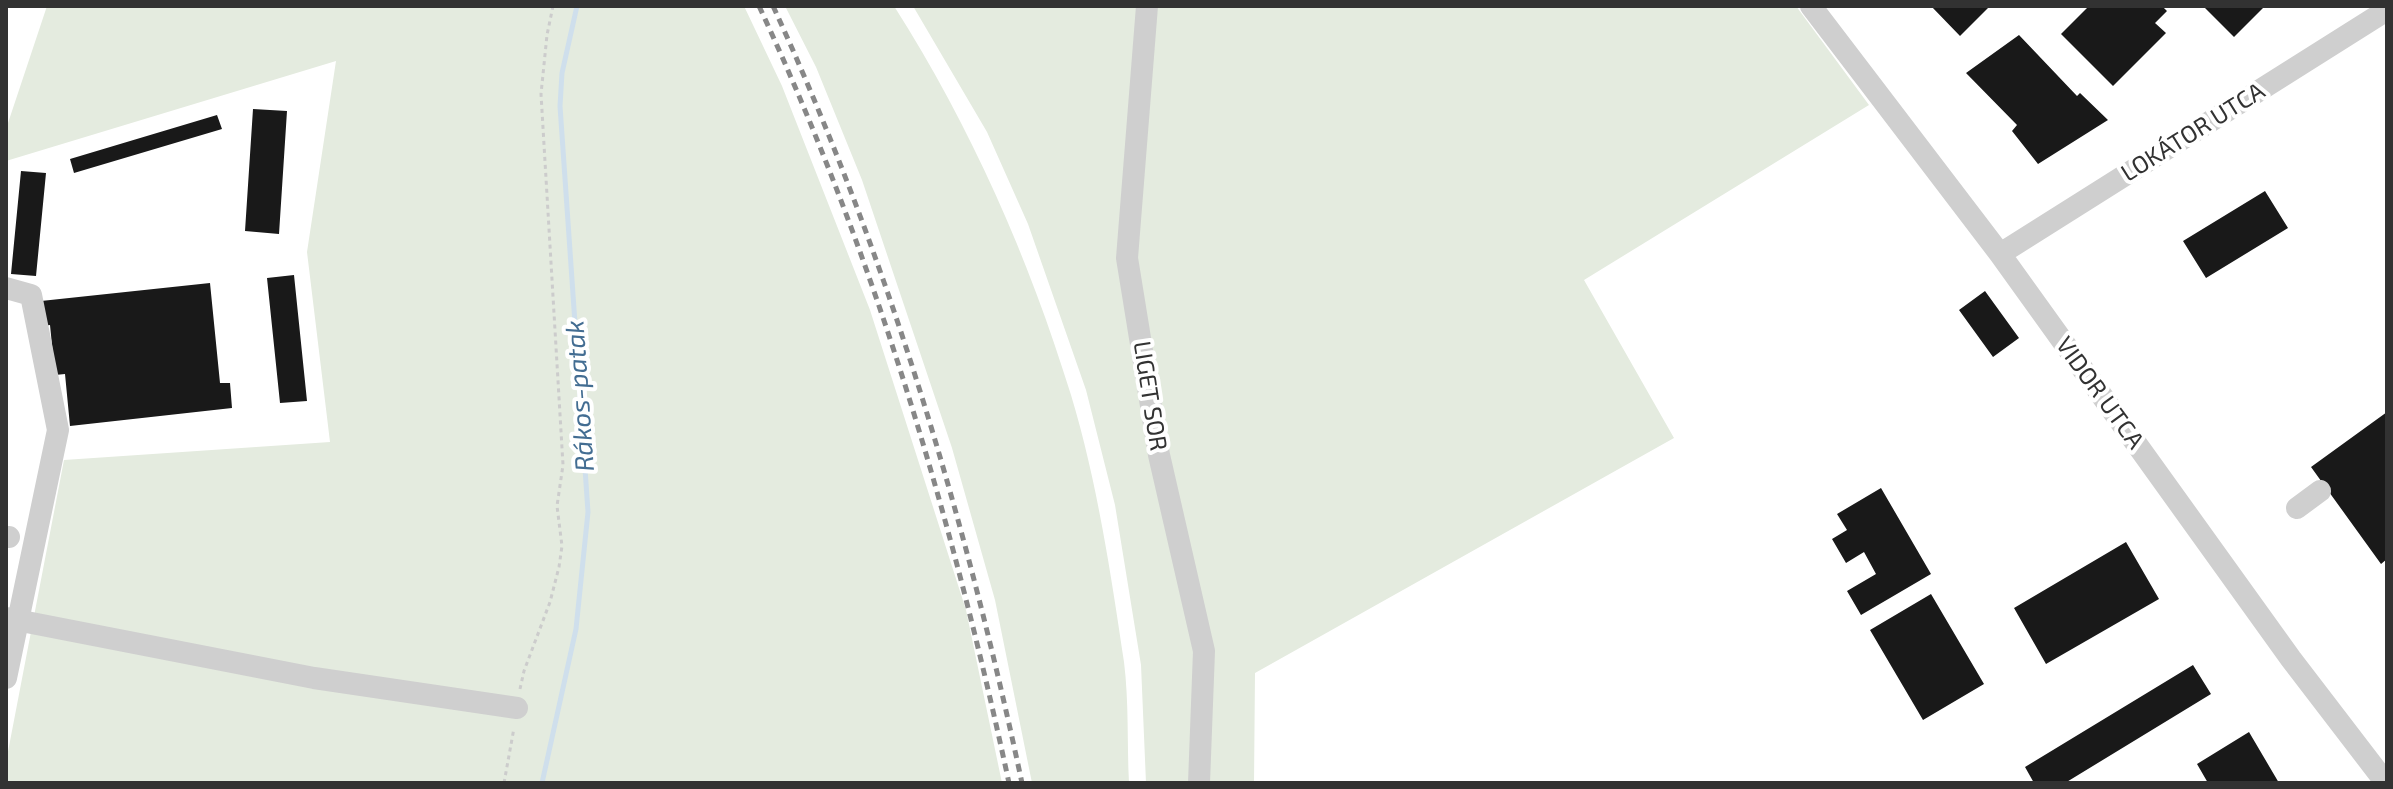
<!DOCTYPE html>
<meta charset="utf-8">
<style>
body{margin:0}
#map{position:relative;width:2393px;height:789px;overflow:hidden;background:#fff;font-family:"Exo 2",sans-serif}
canvas{display:block}
.frame{position:absolute;inset:0;border:8px solid #323232;pointer-events:none}
</style>
<div id="map">
<canvas width="2393" height="789"></canvas>
<div class="frame"></div>
</div>
<script>
const g = document.querySelector('canvas').getContext('2d');
g.lineJoin = 'round';
function paint(path, color) { g.fillStyle = color; g.fill(path, 'evenodd'); }
function strokePath(path, color, width, dash) { g.strokeStyle = color; g.lineWidth = width; g.lineCap = dash ? 'butt' : 'round'; g.setLineDash(dash || []); g.stroke(path); }
function label(font, color, halo, rows, align = 'center') {
  g.font = font + ' "Exo 2",sans-serif'; g.lineWidth = 8; g.setLineDash([]); g.textBaseline = 'middle'; g.strokeStyle = halo; g.fillStyle = color; for (const [text, x, y, turn = 0] of rows) {
    g.save(); g.translate(x, y); g.rotate((+turn || 0) * Math.PI / 180); g.textAlign = isNaN(turn) ? turn : align; if (halo) g.strokeText(text, 0, 0); g.fillText(text, 0, 0); g.restore();
  }
}
paint(new Path2D(`
 M47,6H744L782,86L870,310L966,610L1002,783H6V762L64,460L330,442L307,252L336,61L6,161V129Z
 M785,6H894C971,127 1029,258 1071,395C1097,481 1111,574 1124,662C1129,702 1127,743 1129,783H1032L995,600L952,448L862,180L816,67Z
 M913,6H1796L1869,105L1584,280L1674,438L1255,673L1254,783H1146L1141,665L1115,505L1086,390L1028,224L987,132Z`), '#e4ebdf');
strokePath(new Path2D(`
 M542,783L576,629L588,512L560,106L562,73L577,6`), '#cfdfec', 5);
paint(new Path2D(`
 M1931,6H1990L1960,36Z
 M2089,6H2162L2167,11L2155,23L2166,33L2113,86L2061,34Z
 M2203,6H2265L2234,37Z
 M2019,35L2077,96L2080,93L2108,120L2038,164L2012,131L2017,125L1966,73Z
 M253,109L287,111L279,234L245,231Z
 M217,115L222,129L74,173L70,159Z
 M21,171L46,173L36,276L11,274Z
 M2265,191L2288,228L2206,278L2183,241Z
 M294,275L307,401L280,403L267,278Z
 M210,283L220,383H230L232,408L70,426L65,374L55,375L50,325L43,326L41,301Z
 M1985,291L2019,338L1993,357L1959,310Z
 M2387,412V559L2381,564L2311,467Z
 M1881,488L1931,574L1861,615L1847,591L1876,574L1864,552L1846,563L1832,539L1847,530L1837,514Z
 M2126,542L2159,599L2046,664L2014,608Z
 M1931,594L1984,684L1923,720L1870,630Z
 M2193,665L2211,694L2065,783H2034L2025,767Z
 M2249,732L2279,783H2208L2197,764Z`), '#191919');
strokePath(new Path2D(`
 M520,689L524,671L550,602L559,567L562,546L557,506L563,465L541,94L547,35L553,6
 M504,783L514,728`), '#ccc', 3, [4, 4]);
strokePath(new Path2D(`
 M1147,6L1127,258L1159,455L1204,651L1199,783
 M1811,6L2000,254L2291,659L2386,783
 M2000,254L2387,10
 M6,288L31,295L58,430L6,678
 M2297,508L2320,491
 M6,537H9
 M6,618L314,678L517,708`), '#cfcfcf', 22);
strokePath(new Path2D(`
 M759,6C874,253 952,517 1009,783
 M773,6C887,254 965,516 1022,783`), '#878787', 5, [8, 6]);
label('24px', '#323232', '#fff', [
 ["LOKÁTOR UTCA",2193,132,-32],
 ["VIDOR UTCA",2100,393,54],
 ["LIGET SOR",1150,396,81]
]);
label('italic 26px', '#436d92', '#fff', [
 ["Rákos-patak",580,396,-94]
]);
</script>
